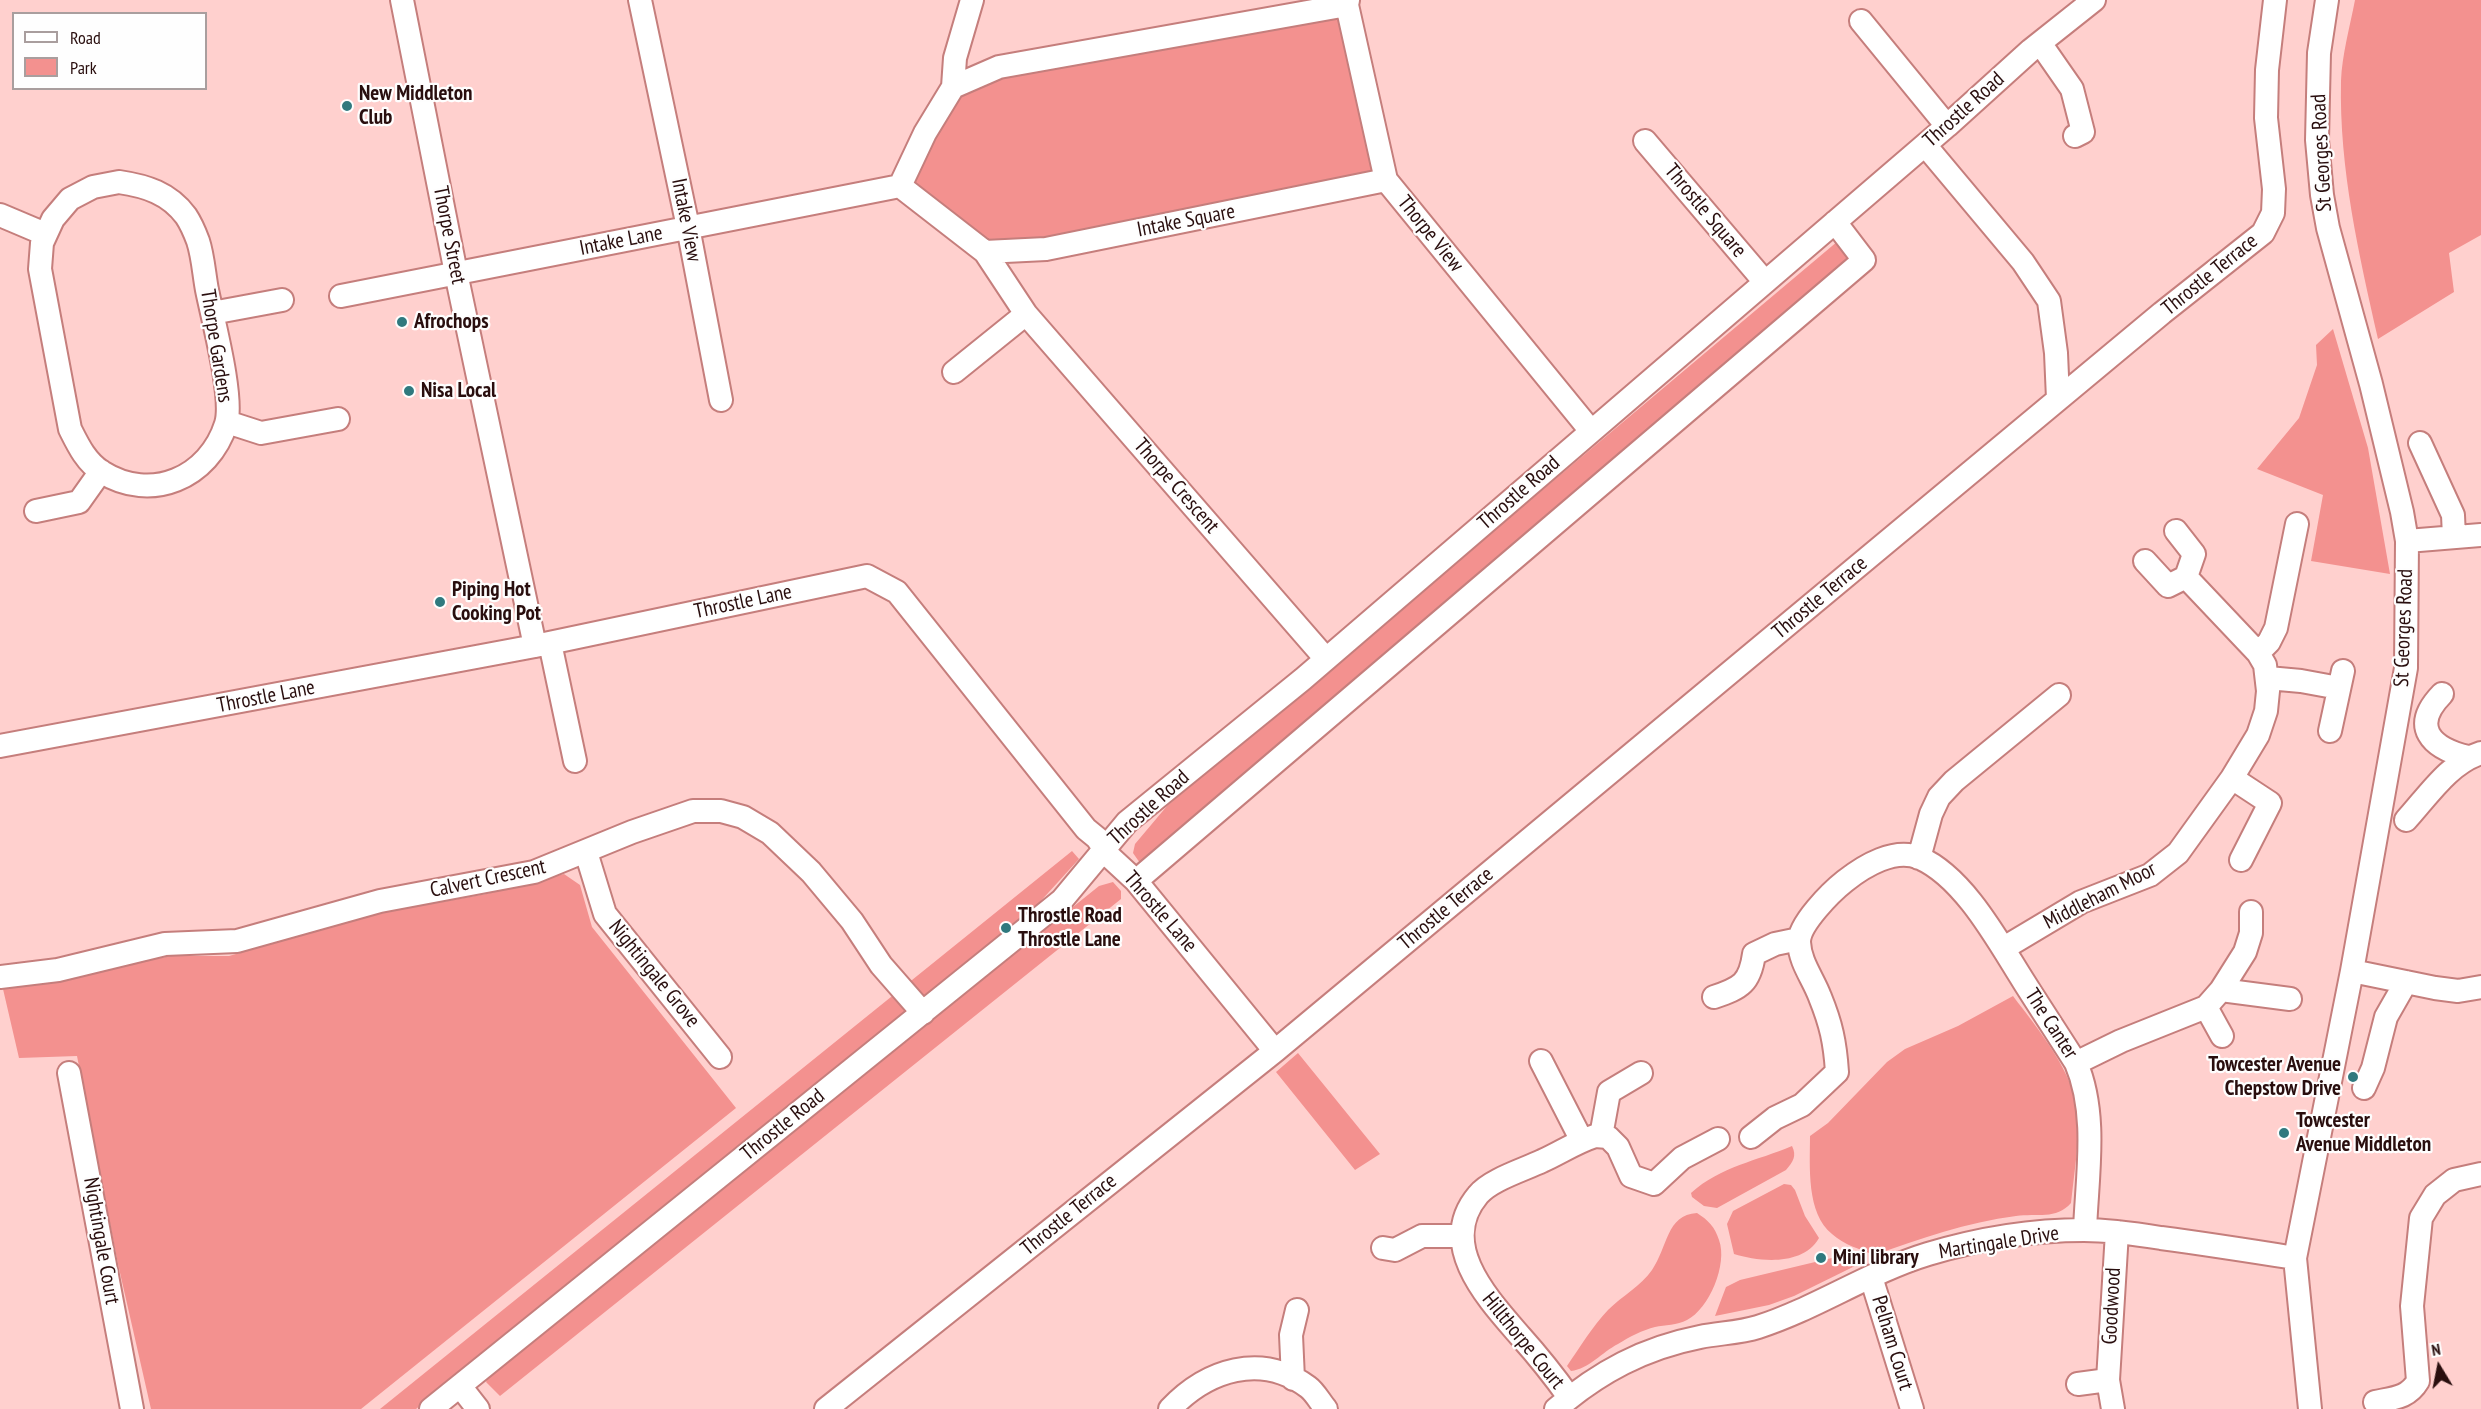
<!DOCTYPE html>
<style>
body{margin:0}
#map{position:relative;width:2481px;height:1409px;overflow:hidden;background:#ffd0ce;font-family:"PT Sans Narrow",sans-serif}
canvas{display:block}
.legend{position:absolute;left:12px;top:12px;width:195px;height:78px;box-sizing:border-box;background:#fefefe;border:2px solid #a99e9e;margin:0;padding:8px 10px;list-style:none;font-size:18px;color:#290e0e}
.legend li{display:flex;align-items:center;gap:12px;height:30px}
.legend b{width:30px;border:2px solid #a99e9e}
.north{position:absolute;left:2409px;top:1337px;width:60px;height:60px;-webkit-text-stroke:4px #fefefe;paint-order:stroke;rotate:350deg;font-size:16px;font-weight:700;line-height:24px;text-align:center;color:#290e0e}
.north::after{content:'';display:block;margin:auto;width:21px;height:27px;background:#290e0e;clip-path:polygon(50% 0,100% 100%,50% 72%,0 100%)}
</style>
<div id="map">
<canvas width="2481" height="1409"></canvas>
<ul class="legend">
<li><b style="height:8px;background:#fff"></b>Road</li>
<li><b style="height:16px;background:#f3918f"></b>Park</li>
</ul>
<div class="north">N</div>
</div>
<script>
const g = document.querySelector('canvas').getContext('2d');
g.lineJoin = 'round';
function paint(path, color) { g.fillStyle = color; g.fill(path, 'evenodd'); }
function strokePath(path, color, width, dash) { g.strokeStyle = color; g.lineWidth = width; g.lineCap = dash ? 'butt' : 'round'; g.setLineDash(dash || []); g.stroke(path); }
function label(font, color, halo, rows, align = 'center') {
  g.font = font + ' "PT Sans Narrow",sans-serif'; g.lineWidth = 4.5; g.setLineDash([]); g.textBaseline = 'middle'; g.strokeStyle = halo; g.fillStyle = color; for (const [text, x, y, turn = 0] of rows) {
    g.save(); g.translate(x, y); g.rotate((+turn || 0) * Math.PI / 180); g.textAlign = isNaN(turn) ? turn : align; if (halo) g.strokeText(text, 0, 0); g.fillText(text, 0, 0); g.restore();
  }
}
paint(new Path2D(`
 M2355,0H2481V235L2449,253L2454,292L2378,339C2359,254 2339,169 2341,81C2342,55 2350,26 2355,0Z
 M1347,5L1386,180L985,252L900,186L953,87Z
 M1838,241L1848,251L1845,269L1140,863L1133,853L1135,844L1167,806Z
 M2333,329L2368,448L2390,574L2311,561L2323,495L2257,469L2299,418L2317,365L2316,345Z
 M1072,851L1079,859L1028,915L416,1409H380Z
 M564,874L580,885L592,927L736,1108L361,1409H151L118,1264L77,1056L19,1058L3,989L171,956H229L375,914L486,894Z
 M1113,882L1121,891V899L500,1396L486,1382L488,1378L1099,886Z
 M2013,996C2037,1028 2076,1074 2078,1116C2079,1144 2074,1174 2071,1203C2056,1220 2037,1213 2016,1216C1967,1222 1920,1239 1874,1255C1860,1249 1844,1245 1832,1234C1806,1213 1810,1166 1810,1136L1828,1123L1887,1062L1905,1049L1958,1026Z
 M1298,1053L1380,1154L1355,1170L1276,1072Z
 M1792,1146C1797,1156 1793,1162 1786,1170L1717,1208L1704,1206L1692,1197L1691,1193C1721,1166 1757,1161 1792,1146Z
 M1784,1184L1791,1185L1795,1190L1805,1216L1819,1238C1803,1266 1760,1262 1734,1254L1727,1224L1733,1211Z
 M1697,1213C1708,1220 1715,1227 1719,1240C1728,1264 1709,1309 1687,1320C1677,1325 1665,1325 1655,1327C1643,1330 1629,1337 1618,1344C1602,1352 1589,1369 1571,1371L1567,1366C1580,1347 1592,1327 1608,1310C1622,1296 1641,1286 1652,1270C1668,1247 1666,1215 1697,1213Z
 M1836,1257L1855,1266L1794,1296L1769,1305L1715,1316L1726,1287L1740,1280Z`), '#f3918f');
const minor = new Path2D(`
 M402,0L456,273L535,646
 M640,0L688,227L721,400
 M972,0L955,58L953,87L925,133L900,186L985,252L1026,314L1326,659
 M1348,0L1347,5L1386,180L1591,431
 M1861,21L1947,126
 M2040,43L2072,89L2083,132L2075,136
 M953,87L999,67L1347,5
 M1645,141L1765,282
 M1925,145L2023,262L2049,301L2056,353L2058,399
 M119,182C146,186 169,193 186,216C190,222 195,233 198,241C203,256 204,274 207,290C213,320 234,398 226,424C209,478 151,503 102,472C86,462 78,445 70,429L40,269L42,243L53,219L70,199L93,187Z
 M0,215L45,234
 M985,252L1046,249L1386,180
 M341,296L900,186
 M212,313L282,300
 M954,372L1026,314
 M227,422L261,433L338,419
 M2420,443L2453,515L2454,537
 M36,511L79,502L101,471
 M2407,541L2481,535
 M2145,561L2168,586L2186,577L2194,554L2176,531
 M550,643L575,761
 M2258,653L2269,642L2276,628L2297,524
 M2268,678L2301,681L2339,688
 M2442,694C2410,727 2431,748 2468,757
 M2330,731L2343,671
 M0,746L535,646L867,576L897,592L1086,829L1097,838L1110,857L1136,881L1275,1051
 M2232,778L2270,803L2241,860
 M2406,820C2428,796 2449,763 2481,753
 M586,852L605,914L720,1057
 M1919,858L1931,814L1939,797L1954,781L2059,695
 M1136,881L1864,260L1835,222
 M2004,948L2081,902L2150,875L2178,853L2232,778L2258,735L2266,711L2268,691L2265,665L2258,653L2186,577
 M2352,971L2435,988L2458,991L2481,987
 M0,977L58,970L165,944L237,941L380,901L534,872L632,832L693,811H721L743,817L770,833L811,872L852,921L881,965L923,1013
 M2221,990L2290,999
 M1714,997C1741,988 1750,983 1754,954L1775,944L1799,939
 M2206,1007L2222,1036
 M1541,1061L1582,1141
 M2076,1063L2121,1041L2206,1007L2221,990L2245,952L2251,933V912
 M69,1073L132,1409
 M2364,1088L2373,1068L2386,1017L2406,982
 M1601,1136L1609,1092L1641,1073
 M1751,1137L1775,1118L1802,1105L1837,1072C1835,1042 1831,1024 1820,997C1813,978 1800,963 1799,942C1799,924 1831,892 1845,881C1864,866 1895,847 1920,858C1965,878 1999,943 2024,982C2041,1009 2059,1036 2076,1063C2098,1114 2087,1176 2085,1230
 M1383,1248L1395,1250L1422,1236H1462
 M1871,1277L1912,1409
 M1293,1379L1291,1335L1297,1310
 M2078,1384L2108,1380
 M460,1386L478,1409
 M1569,1397C1554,1376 1538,1356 1521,1337C1489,1300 1436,1245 1478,1195C1490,1180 1523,1170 1542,1161C1560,1153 1576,1142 1595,1136L1608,1137L1618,1147L1631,1176L1654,1184L1682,1158L1718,1139
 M2375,1402C2394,1398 2408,1398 2418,1381L2412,1306L2421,1218L2435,1195L2454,1180L2481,1174
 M431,1409L1062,900L1127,822L1303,679L1947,126L2031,50L2094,0
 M826,1409L1275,1051L2162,313L2263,233L2273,213L2274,189L2266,118L2267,70L2275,0
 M1170,1409C1207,1370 1261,1352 1308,1387C1315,1392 1320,1402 1326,1409
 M1556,1409C1599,1372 1644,1348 1700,1337C1719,1333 1739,1333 1758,1327C1817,1308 1869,1272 1928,1254C1978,1239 2032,1230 2084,1230C2110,1230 2136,1234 2161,1238C2206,1244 2251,1251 2295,1258
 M2113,1409L2108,1380L2117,1232
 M2310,1409L2295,1258L2352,971L2406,668L2407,541L2402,512L2371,384L2328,228L2322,195L2317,140L2319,53L2327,0`);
strokePath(minor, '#c57e7c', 26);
strokePath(minor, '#fff', 22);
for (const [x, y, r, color] of [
 [347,106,6,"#30797e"],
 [402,322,6,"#30797e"],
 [409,391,6,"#30797e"],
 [440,602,6,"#30797e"],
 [1006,928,6,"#30797e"],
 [2353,1077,6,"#30797e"],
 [2284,1133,6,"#30797e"],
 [1821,1258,6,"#30797e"]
]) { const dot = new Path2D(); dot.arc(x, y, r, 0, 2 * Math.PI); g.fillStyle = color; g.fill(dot); strokePath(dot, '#fefefe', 2); }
label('bold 21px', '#290e0e', '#fefefe', [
 ["New Middleton",359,94],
 ["Club",359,118],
 ["Afrochops",414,322],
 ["Nisa Local",421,391],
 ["Piping Hot",452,590],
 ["Cooking Pot",452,614],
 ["Throstle Road",1018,916],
 ["Throstle Lane",1018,940],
 ["Towcester Avenue",2341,1065,"right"],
 ["Chepstow Drive",2341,1089,"right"],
 ["Towcester",2296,1121],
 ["Avenue Middleton",2296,1145],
 ["Mini library",1833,1258]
], 'left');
label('21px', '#290e0e', '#fefefe', [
 ["Throstle Road",1964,110,-42],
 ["St Georges Road",2322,153,-93],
 ["Throstle Square",1705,211,50],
 ["Intake View",686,220,79],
 ["Intake Square",1186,221,-11],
 ["Thorpe View",1430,234,51],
 ["Thorpe Street",449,235,79],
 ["Intake Lane",621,241,-11],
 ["Throstle Terrace",2210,275,-39],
 ["Thorpe Gardens",216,346,81],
 ["Thorpe Crescent",1176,486,49],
 ["Throstle Road",1519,493,-41],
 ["Throstle Terrace",1820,598,-40],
 ["Throstle Lane",743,602,-12],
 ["St Georges Road",2404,628,-88],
 ["Throstle Lane",266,697,-11],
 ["Throstle Road",1149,808,-42],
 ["Calvert Crescent",488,879,-12],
 ["Middleham Moor",2100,896,-27],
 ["Throstle Terrace",1446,909,-40],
 ["Throstle Lane",1160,912,49],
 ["Nightingale Grove",654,974,51],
 ["The Canter",2051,1024,57],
 ["Throstle Road",783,1125,-39],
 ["Throstle Terrace",1069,1215,-39],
 ["Nightingale Court",101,1241,80],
 ["Martingale Drive",1999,1243,-9],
 ["Goodwood",2112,1306,-87],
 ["Hillthorpe Court",1523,1341,51],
 ["Pelham Court",1892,1343,73]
]);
</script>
